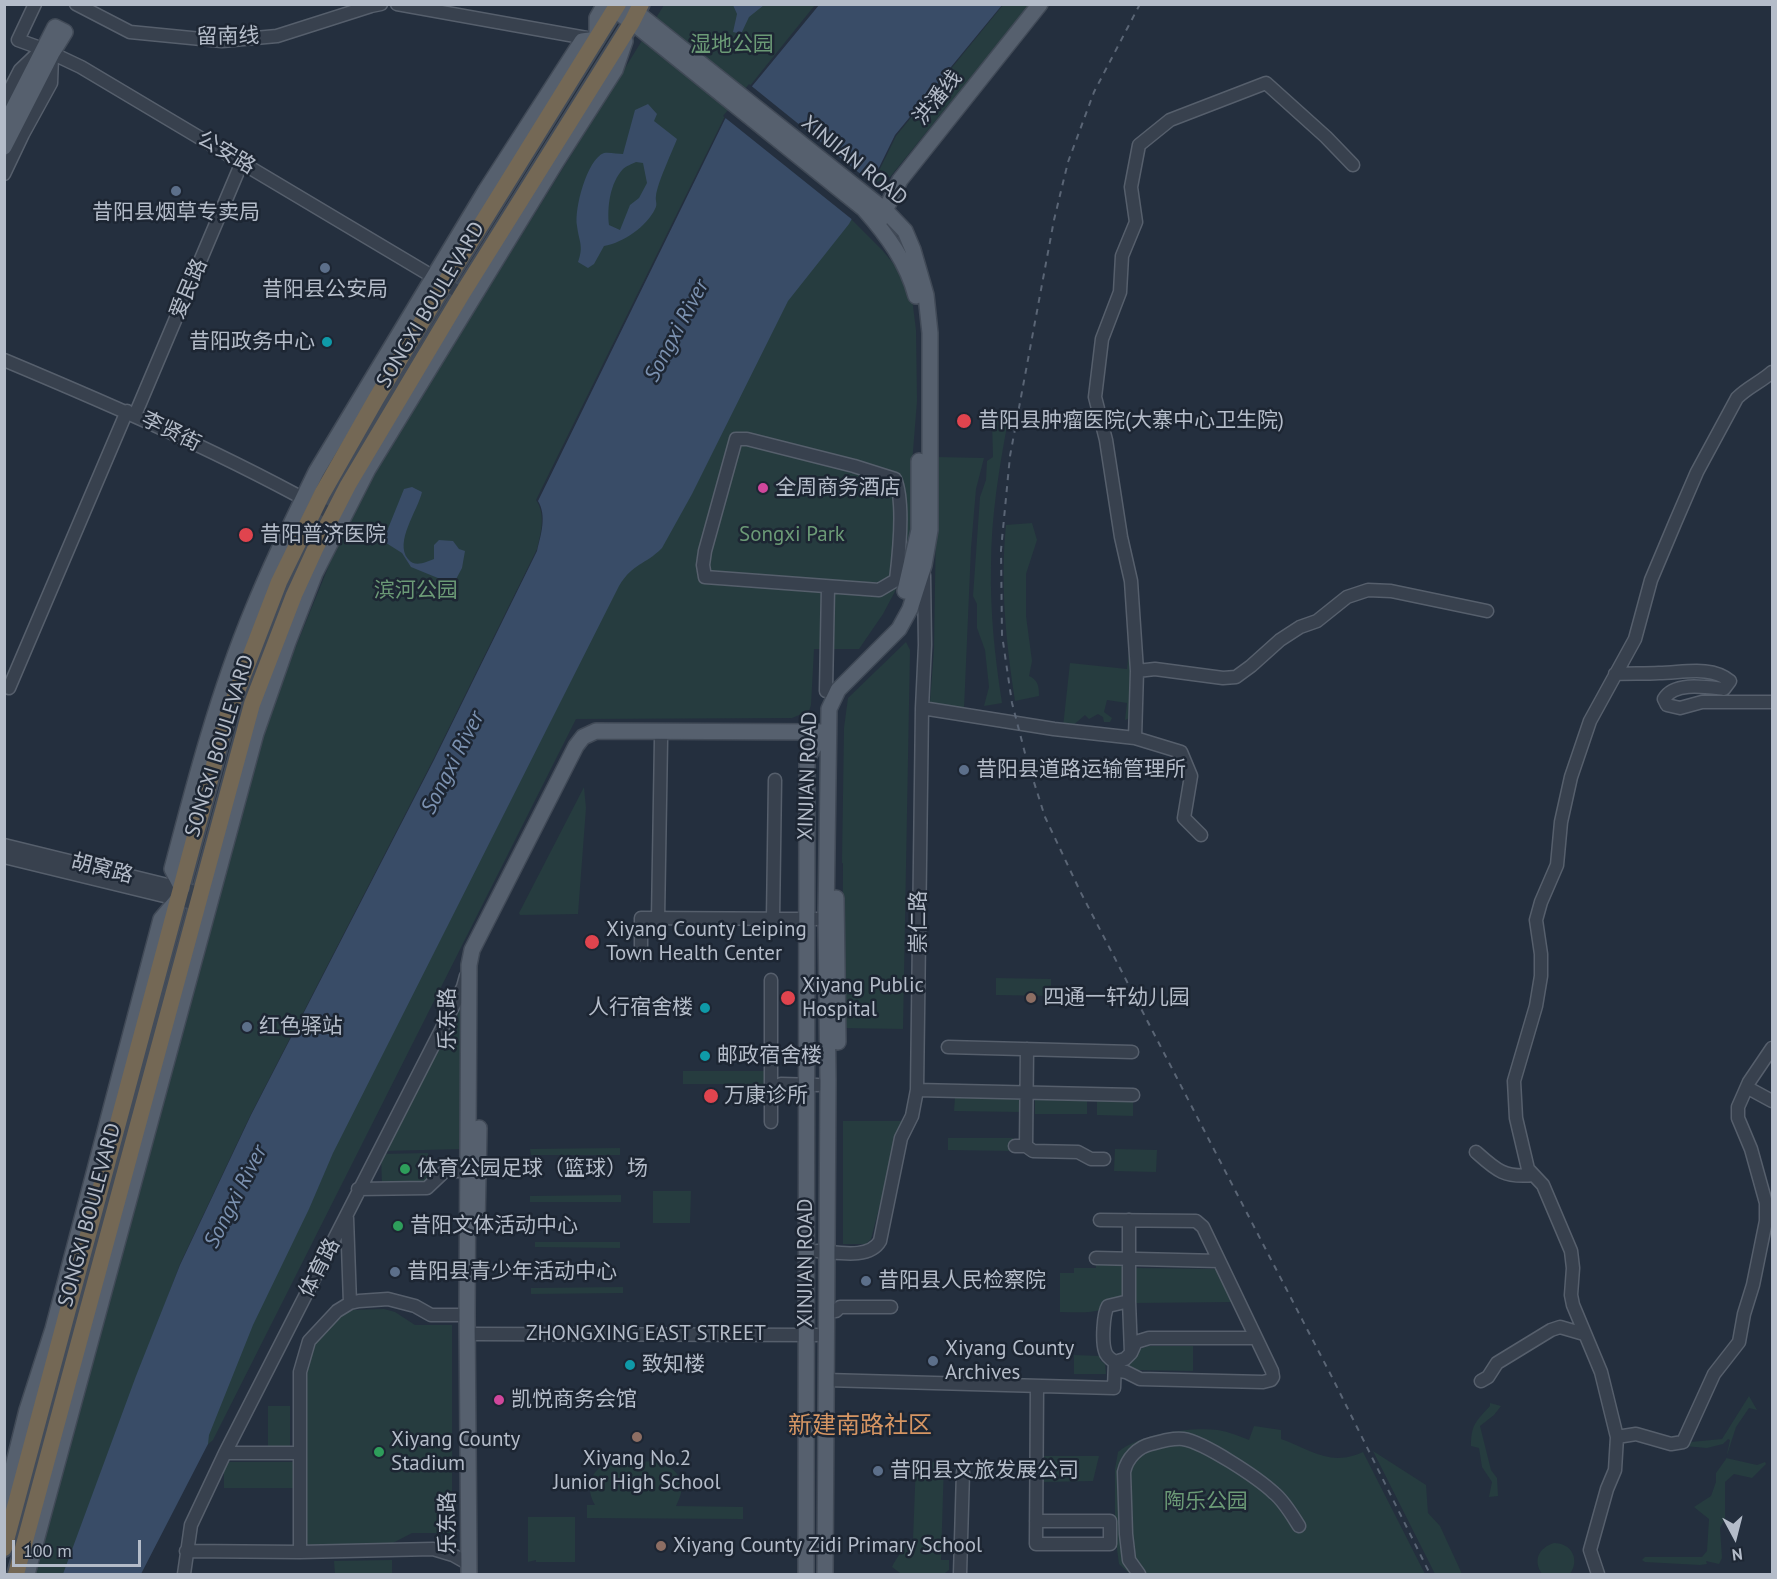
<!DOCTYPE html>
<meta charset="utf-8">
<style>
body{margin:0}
#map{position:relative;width:1777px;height:1579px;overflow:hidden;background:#242f3e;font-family:"PT Sans",sans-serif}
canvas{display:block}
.frame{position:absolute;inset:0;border:6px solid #b4bcc9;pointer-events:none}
.north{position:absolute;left:1705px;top:1507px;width:60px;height:60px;-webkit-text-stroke:4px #1d2633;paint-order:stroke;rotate:173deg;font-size:16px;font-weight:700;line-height:24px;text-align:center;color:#b4bcc9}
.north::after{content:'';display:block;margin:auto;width:21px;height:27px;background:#b4bcc9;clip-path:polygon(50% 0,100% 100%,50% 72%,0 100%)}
.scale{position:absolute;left:12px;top:1540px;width:129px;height:27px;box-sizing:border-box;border:3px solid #b4bcc9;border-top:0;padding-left:8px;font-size:18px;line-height:21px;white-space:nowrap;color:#b4bcc9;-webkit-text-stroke:4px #1d2633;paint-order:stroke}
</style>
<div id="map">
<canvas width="1777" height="1579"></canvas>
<div class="frame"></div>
<div class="north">N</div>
<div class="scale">100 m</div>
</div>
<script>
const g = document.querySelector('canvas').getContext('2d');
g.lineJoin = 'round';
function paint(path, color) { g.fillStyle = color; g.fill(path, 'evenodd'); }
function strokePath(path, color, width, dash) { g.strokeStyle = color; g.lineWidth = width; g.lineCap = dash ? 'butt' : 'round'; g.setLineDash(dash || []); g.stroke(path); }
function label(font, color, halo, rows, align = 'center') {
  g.font = font + ' "PT Sans","Noto Sans SC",sans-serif'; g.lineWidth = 5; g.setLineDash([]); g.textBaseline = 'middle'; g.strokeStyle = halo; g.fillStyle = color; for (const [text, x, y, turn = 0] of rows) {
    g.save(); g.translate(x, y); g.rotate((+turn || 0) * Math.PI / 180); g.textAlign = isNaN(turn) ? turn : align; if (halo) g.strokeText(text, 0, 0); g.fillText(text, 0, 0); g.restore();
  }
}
paint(new Path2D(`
 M664,5H815L724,118L536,500C546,515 541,532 537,549L434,758L250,1116L180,1264L65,1574H30L272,705L334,553L373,475Z
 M1003,5H1030L890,177L873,183L896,136Z
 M849,217L883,251L901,273L912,298L916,330L917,401L910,489V533L900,582L883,614L859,649H814L811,705L809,711L792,718L576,719L213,1440L206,1446V1434L249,1324L548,705L752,346Z
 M992,421H1008C999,468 991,518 991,566C990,612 995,658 1002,703L984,706L989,687L985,650L977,628V604L973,596L980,497L986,480L987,461L993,457Z
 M937,457L984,458L976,489L971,548L964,709L935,706L930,702L934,649Z
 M1032,523L1037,540L1026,574V616L1032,661L1029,676C1038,680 1039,686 1039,696L1015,701C1006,641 1000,586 1006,525Z
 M906,642L910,650L903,1029L842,1028L843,863H842L844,728L848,698Z
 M1129,652L1132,656L1133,717L1125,720L1127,703L1107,700L1104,712L1112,718L1110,722H1104L1103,717L1098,714L1089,719L1085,715L1071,727H1063L1070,663L1127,669Z
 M584,787L586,808L578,914L520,915L519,913Z
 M996,978L1051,979V996L996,995Z
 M463,990L464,1149L382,1151Z
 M683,1071H766V1084H683Z
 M955,1097L1021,1098L1020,1112L954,1111Z
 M1035,1098L1087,1099V1114H1035Z
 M1097,1099H1133V1116L1097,1115Z
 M843,1121H902L871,1239L866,1244H843Z
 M948,1138H1013V1151L948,1150Z
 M620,1148V1155H531L530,1149Z
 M1115,1149L1157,1150L1156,1172L1114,1171Z
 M428,1153V1184L382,1185L381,1154Z
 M653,1191H691L690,1223H653Z
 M621,1195V1202H530V1196Z
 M535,1242H620V1248L535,1247Z
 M1096,1263H1124L1123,1295C1106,1316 1084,1312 1060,1312V1273H1074V1268H1096Z
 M1135,1268L1217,1269L1235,1302L1135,1303Z
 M623,1287V1293L531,1294V1288Z
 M384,1309L395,1312L415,1325H452V1533H412L389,1545L311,1547L305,1542V1371L312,1344L339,1316L352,1310Z
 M1148,1346H1193V1371L1135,1370L1127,1365L1140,1349Z
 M1074,1355L1100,1356V1360L1105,1364L1106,1374H1074Z
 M1749,1396L1757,1410L1749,1408L1736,1427L1726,1458L1757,1465L1765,1462L1766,1464L1752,1478L1734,1474L1725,1482V1518L1720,1528L1722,1558L1719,1564L1706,1561L1707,1564L1700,1565L1645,1562L1642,1560L1645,1557H1702L1707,1551L1709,1519L1694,1507L1711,1496L1716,1482V1473L1726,1459L1730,1440L1728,1439L1723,1444L1707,1448L1684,1446L1691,1442L1722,1439Z
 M1490,1403L1501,1406L1494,1415L1480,1426L1491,1470L1497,1478L1498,1496L1489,1497L1492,1482L1482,1467L1479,1448L1471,1446C1471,1425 1476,1421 1490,1406Z
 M268,1406H290V1446H268Z
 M1254,1426L1281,1430V1439C1312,1450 1330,1467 1363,1452L1425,1574H1130L1119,1564L1115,1534V1469L1118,1452C1140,1434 1189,1427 1218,1430C1229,1432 1239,1436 1249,1440Z
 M1373,1451L1426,1485L1428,1513L1440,1526L1462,1574H1435Z
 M1042,1456H1099L1093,1481L1042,1482Z
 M224,1462H294V1488H224Z
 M616,1462C636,1462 670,1456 680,1479C684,1489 680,1497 676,1506L743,1507V1519L587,1518V1505H595C583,1485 593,1464 616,1462Z
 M916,1462H944L941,1560H949V1570L945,1573H900L892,1567C896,1557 904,1551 907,1541L913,1540Z
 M528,1517H575V1562H536V1560L528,1562Z
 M1554,1543C1572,1543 1580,1560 1570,1574H1542C1533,1561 1538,1548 1554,1543Z
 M392,1560V1574H335L334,1561Z`), '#263c3f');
paint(new Path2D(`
 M733,5H764L749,17L741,34L733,32L737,14Z
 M819,5H1002L895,135L872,182L849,224L788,301L692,494L662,548C644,566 634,562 619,586L333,1153L309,1209L253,1325L209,1435L208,1444L141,1574H63L136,1376L180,1265L251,1115L434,760L537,551C541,534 547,516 538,501L725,119Z
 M648,104L657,114L654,121L677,139C672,152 657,184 656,196C655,201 658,204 655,209C647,226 623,243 604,246L594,264L588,268L578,262C584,246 579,242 577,226C574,209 587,159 604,153C609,152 618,154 623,154L635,110ZM636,162L643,163L647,183L639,198L630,205L620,230L609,225C607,207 610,183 623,169C626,166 632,164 636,162Z
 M412,487L422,492C418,510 394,542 408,559C415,568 426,562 434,559V545L439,540L453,541L459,549L465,551L462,568L454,583H450L411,567L402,553L383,541L404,489Z`), '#394c67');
paint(new Path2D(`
 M749,84L873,184H875L854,221L723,116Z`), '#242f3e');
const minor = new Path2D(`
 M35,4L18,40L43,49L81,67L462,294
 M76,4L130,32L222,41L277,36L371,6L381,4
 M397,4L592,39
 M4,101L20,70L40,51
 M4,174L23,134L51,83L52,57
 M4,360C116,407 227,455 333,515
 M135,415L242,162
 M736,439H747L854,466L895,479C905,502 899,555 896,580L879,590L705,577L703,565L705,551Z
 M1137,671L1155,669L1223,678L1236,677L1251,666L1280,640L1300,627L1317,621L1347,597L1368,590L1391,591L1487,611
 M1615,674C1630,673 1644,674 1659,673C1682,673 1711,665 1730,681L1724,689C1707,687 1674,681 1664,699L1667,705L1680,708L1702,702H1772
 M4,686L9,688L127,411
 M826,691L828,587
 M922,708L1054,729L1135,738L1181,752L1191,776L1184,818L1201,835
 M1135,738L1137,671L1131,581L1121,537L1106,440L1095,397L1102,339L1120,292L1122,256L1136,222L1131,187L1139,145L1170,120L1266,83L1326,137L1353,165
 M4,845L200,893
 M4,857L197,904
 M658,919L661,740
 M773,919L775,780
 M641,954V918L817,919
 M948,1047L1132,1052
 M1748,1088L1772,1101
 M771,1089L781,1084L818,1085
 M917,1090L1133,1095
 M771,1122V980
 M1015,1146H1026L1033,1151L1078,1152L1091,1159H1104
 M1026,1146L1027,1049
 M1476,1152C1496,1170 1504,1178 1533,1175
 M358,1189L427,1188L445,1171H467
 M347,1218L350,1303
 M1100,1220L1196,1221L1203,1227L1272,1371L1273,1377L1271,1380L1263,1382L1140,1379L1126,1372L1115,1370
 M817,1251C836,1252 869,1260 880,1241L901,1138L912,1116L917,1090L922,708L925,645L924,575
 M1096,1258L1219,1261
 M1129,1301L1131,1353L1125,1359L1115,1362C1110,1359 1106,1356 1105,1351C1102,1342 1103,1314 1108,1306L1129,1301V1220
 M826,1311H836L840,1307H891
 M476,1334L817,1335
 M1131,1353L1136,1342L1149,1338H1256
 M826,1380L1114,1388L1115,1362
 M1481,1381L1488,1377L1497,1363L1551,1330L1560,1327L1584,1334
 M1617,1437L1636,1434L1671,1444L1683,1442L1714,1374L1739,1342L1744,1314L1753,1285L1766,1221V1203L1751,1149L1738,1118V1107L1749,1082L1772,1048
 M225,1453H300
 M1036,1521H1110V1544H1036L1037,1386
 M186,1551L300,1552L433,1549L453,1555L469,1564
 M300,1552V1372L309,1341L337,1311L350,1303L359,1301L388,1299L415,1306L431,1315H467
 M184,1574L191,1525L225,1453L463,987L466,976
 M960,1574L963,1472
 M1139,1574L1129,1560L1126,1534L1124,1472C1127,1458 1138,1447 1151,1444C1162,1441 1172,1438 1183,1439C1204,1442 1258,1478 1274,1493C1284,1501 1292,1515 1299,1526
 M1598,1574L1590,1550L1607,1489L1615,1470L1617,1437L1601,1372L1573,1305L1571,1295L1573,1268L1571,1251L1543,1185L1528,1169L1516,1118L1514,1081L1536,1006L1541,976V954L1536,920L1541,902L1557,865L1561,822L1571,777L1590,721L1635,639L1651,580L1675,523L1697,472L1737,398C1748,387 1761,382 1772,372`);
const major = new Path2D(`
 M626,4L886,211L905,231L913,250L926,295L930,333V530L924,565L910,609L899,629L838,690L829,709L826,918L828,1080L825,1574
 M614,10L632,22L864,209C887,235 907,262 916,296
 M4,127L55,27L65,32L52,53L4,147
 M881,219L900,180L1040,4
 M905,591L919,530V461
 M182,888L172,869C195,781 218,693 253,609C272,562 294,517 316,472L486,190L582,41L597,39V18L605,4
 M836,898L838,1042
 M477,1224L479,1128
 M4,1503L27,1410L53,1329L161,919L178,899
 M27,1574L256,733L288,642L315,573L368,469L556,162L615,70L625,41
 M469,1574L467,1315L469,965L472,950L576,746L583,737L596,731L828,732
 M806,1574L807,758L818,741`);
const highway = new Path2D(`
 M4,1548L227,717L279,582L322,494L376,399L445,283L618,4
 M16,1574L252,704L294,595L316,547L348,485L462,294L632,22L641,4`);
strokePath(minor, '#565f6c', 15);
strokePath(major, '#414a57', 18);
strokePath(highway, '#434c59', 20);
strokePath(minor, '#38414e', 12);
strokePath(major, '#56606e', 15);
strokePath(highway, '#746855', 16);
strokePath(new Path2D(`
 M1140,4L1094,92L1068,162L1054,220L1010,456L1001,550L1002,635L1012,703L1026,757L1045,817L1080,891L1334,1381L1430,1574`), '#5a6575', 2, [6, 6]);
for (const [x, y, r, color] of [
 [176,191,6,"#5c6f8a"],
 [325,268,6,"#5c6f8a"],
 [327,342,6,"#0f9aa8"],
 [964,421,8,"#e0444e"],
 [763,488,6,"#d1479c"],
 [246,535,8,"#e0444e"],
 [964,770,6,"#5c6f8a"],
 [592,942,8,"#e0444e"],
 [788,998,8,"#e0444e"],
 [1031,998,6,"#8d6e63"],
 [705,1008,6,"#0f9aa8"],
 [247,1027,6,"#5c6f8a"],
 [705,1056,6,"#0f9aa8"],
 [711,1096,8,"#e0444e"],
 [405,1169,6,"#2e9e5b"],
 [398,1226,6,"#2e9e5b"],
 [395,1272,6,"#5c6f8a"],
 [866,1281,6,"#5c6f8a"],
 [933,1361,6,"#5c6f8a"],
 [630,1365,6,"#0f9aa8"],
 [499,1400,6,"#d1479c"],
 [637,1437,6,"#8d6e63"],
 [379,1452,6,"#2e9e5b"],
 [878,1471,6,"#5c6f8a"],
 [661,1546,6,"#8d6e63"]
]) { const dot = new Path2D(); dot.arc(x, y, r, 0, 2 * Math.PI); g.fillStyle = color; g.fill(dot); strokePath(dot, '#1d2633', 2); }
label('21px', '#b4bcc9', '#1d2633', [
 ["留南线",228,37,-1],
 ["洪潘线",938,98,-51],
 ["公安路",226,153,31],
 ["XINJIAN ROAD",854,161,39],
 ["爱民路",189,289,-67],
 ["SONGXI BOULEVARD",431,305,-59],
 ["李贤街",171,432,26],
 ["SONGXI BOULEVARD",220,746,-73],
 ["XINJIAN ROAD",808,776,-88],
 ["胡窝路",102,869,14],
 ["崇仁路",919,922,-90],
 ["乐东路",448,1019,-90],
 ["SONGXI BOULEVARD",90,1215,-75],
 ["XINJIAN ROAD",806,1263,-90],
 ["体育路",320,1268,-63],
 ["ZHONGXING EAST STREET",646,1334],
 ["乐东路",448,1523,-90]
]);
label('21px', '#6b9a76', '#1d2633', [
 ["湿地公园",732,45],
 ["Songxi Park",792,535],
 ["滨河公园",416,591],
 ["陶乐公园",1206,1502]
]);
label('21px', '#b4bcc9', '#1d2633', [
 ["昔阳县烟草专卖局",176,213,"center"],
 ["昔阳县公安局",325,290,"center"],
 ["昔阳政务中心",315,342,"right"],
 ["昔阳县肿瘤医院(大寨中心卫生院)",978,421],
 ["全周商务酒店",775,488],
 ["昔阳普济医院",260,535],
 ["昔阳县道路运输管理所",976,770],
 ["Xiyang County Leiping",606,930],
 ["Town Health Center",606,954],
 ["Xiyang Public",802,986],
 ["Hospital",802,1010],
 ["四通一轩幼儿园",1043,998],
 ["人行宿舍楼",693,1008,"right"],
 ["红色驿站",259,1027],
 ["邮政宿舍楼",717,1056],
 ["万康诊所",724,1096],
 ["体育公园足球（篮球）场",417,1169],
 ["昔阳文体活动中心",410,1226],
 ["昔阳县青少年活动中心",407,1272],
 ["昔阳县人民检察院",878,1281],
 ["Xiyang County",945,1349],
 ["Archives",945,1373],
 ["致知楼",642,1365],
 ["凯悦商务会馆",511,1400],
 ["Xiyang County",391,1440],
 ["Stadium",391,1464],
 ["Xiyang No.2",637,1459,"center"],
 ["Junior High School",637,1483,"center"],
 ["昔阳县文旅发展公司",890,1471],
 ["Xiyang County Zidi Primary School",673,1546]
], 'left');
label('italic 22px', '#7c92b1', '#1d2633', [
 ["Songxi River",677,331,-62],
 ["Songxi River",453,763,-63],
 ["Songxi River",236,1197,-63]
]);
label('24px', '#d59563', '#1d2633', [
 ["新建南路社区",860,1426]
]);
</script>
